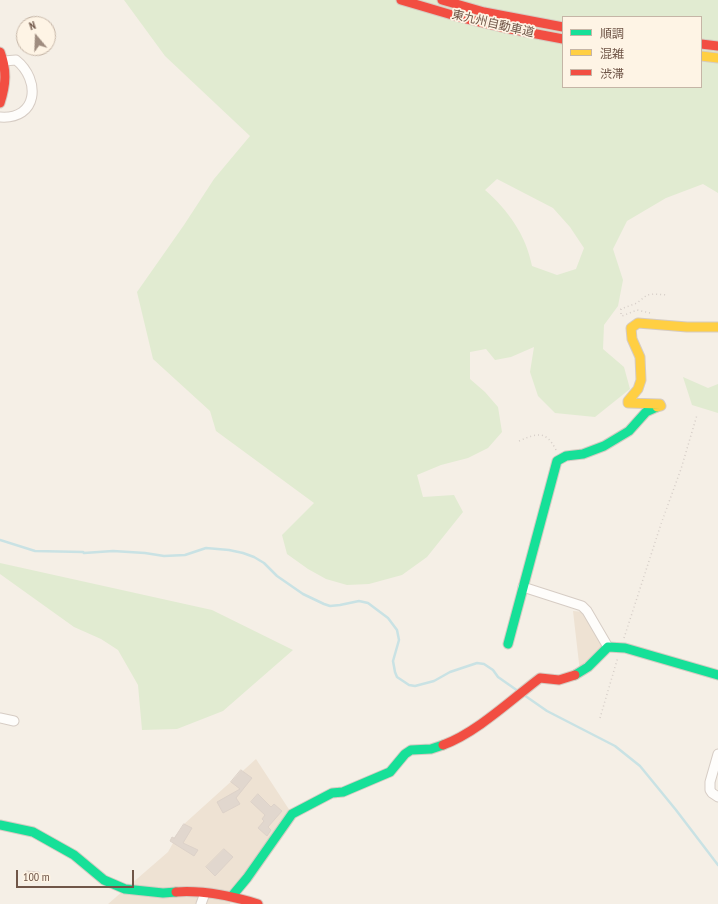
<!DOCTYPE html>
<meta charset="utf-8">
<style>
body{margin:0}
#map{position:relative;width:718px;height:904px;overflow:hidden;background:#f5efe6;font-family:"PT Sans Narrow","Noto Sans JP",sans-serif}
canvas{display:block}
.legend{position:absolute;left:562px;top:16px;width:140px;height:72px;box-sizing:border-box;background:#fef4e5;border:1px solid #c5b5a6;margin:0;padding:5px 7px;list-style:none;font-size:12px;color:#705648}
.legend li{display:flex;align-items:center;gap:8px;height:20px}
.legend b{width:20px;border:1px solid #c5b5a6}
.north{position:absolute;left:16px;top:16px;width:40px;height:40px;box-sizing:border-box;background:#fef4e5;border:1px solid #c5b5a6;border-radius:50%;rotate:341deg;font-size:11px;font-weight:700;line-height:16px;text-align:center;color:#705648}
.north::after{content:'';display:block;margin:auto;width:14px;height:18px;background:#9f8c7f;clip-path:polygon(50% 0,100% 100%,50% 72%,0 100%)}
.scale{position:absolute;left:16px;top:870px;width:118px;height:18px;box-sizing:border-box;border:2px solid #705648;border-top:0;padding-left:5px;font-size:12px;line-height:14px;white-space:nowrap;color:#705648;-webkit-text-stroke:3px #fef4e5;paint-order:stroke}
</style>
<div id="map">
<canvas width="718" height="904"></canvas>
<ul class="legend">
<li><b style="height:5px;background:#16e098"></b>順調</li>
<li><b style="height:5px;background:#ffcf43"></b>混雑</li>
<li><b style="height:5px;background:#f24e42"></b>渋滞</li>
</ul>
<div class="north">N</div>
<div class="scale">100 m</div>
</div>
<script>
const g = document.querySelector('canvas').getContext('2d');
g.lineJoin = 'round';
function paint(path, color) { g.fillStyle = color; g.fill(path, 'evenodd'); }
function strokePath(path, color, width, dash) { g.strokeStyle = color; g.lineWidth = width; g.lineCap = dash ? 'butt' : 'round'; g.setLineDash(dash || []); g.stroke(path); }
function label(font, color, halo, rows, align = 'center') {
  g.font = font + ' "PT Sans Narrow","Noto Sans JP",sans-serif'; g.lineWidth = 3.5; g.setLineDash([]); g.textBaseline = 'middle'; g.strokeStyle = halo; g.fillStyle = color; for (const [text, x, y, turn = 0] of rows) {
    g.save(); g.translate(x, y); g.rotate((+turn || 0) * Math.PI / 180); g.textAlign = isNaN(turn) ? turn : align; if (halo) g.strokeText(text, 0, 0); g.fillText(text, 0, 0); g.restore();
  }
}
paint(new Path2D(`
 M573,611L585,612L604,645L580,672Z
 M256,759L292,814L232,896L230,904H108L168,852L183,825Z`), '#eee2d3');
paint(new Path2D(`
 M124,0H718V193L703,184L666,198L627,221L613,249L623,280L618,306L604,325L603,349L624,367L630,389L595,417L555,413L538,396L530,372L534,347L511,357L495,360L486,349L470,352V379L485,392L498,407L502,432L488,448L468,458L441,465L417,475L423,497L454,495L463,512L427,557L402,575L369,584L347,585L326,579L308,569L287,554L282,535L314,503L216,431L210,411L153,359L137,292L184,225L214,179L250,136L165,56ZM563,17H701V87H563ZM497,179L553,208L570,227L584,248L576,269L557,275L532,266C526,235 508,210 485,190Z
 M683,377L708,388L718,384V413L692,405Z
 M0,563L212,610L293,650L223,711L177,729L142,730L138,685L118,650L101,639L74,627L0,574Z`), '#e1ebd1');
strokePath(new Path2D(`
 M0,540L35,551L83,552L84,553L113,551L145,553L164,556L185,555L206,548L229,550L243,553L254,557L264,563L277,576L303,594L324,604L330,606L340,605L359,601L368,603L388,618L397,630L399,640L393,661L395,672L397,677L409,685L415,686L434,681L450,672L477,663L484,664L493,670L498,677L518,691
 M524,695L547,711L615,746L640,766L676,810L718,865`), '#c9e2e4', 2.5);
const building = new Path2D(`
 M241,770L252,778L236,798L240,804L223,813L217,802L240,789L231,782Z
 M258,794L271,807L274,804L282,811L268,827L271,830L267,836L258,828L264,821L262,819L265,815L251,802Z
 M184,824L192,828L183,843L198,850L194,856L170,841L172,837L174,838Z
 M224,849L233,857L215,876L206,867Z
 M27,871L39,872L38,882L26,880Z`);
paint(building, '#e1d7ce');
strokePath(building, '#ddd2c9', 1);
const street = new Path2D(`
 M0,117C38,120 41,80 16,60L4,61
 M523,587L582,606L587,611L608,647
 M0,718L14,721
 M718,754L710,782V790L712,793L718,797
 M201,904L205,893`);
const fast = new Path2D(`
 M508,644L557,461L566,456L583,454L604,446L629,431L646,412L657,407
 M575,675L588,667L608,647L625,648L718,675
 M0,825L33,832L74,855L104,880L125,889L163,893L176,892
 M232,896L247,878L292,814L332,793L343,792L390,772L405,754L411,750L431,749L443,745`);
const slow = new Path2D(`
 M701,56L718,58
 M657,407L661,406L660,404L628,403V401L638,389L641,380L640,357L632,339L631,328L638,323L687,327H718`);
const jam = new Path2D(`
 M401,0L459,17L505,28L563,39
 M442,0L484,12L563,27
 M701,44L718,46
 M0,52C7,70 6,85 0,103
 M443,745C476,733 511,700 540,678L559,680L575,675
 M176,892C203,890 232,896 258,904`);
strokePath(street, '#d6ccc4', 11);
strokePath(fast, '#d5cbc2', 11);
strokePath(slow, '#d5cbc2', 11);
strokePath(jam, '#d5cbc2', 11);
strokePath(new Path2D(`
 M650,313L637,310L622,316L621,315V309L637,303L647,295L654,294L668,295
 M519,441C537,433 546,430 556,450
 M624,638L661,524L681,469L697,415
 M600,718L618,657`), '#d6cec8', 1.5, [1, 3]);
strokePath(street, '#fefdfb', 9);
strokePath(fast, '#16e098', 9);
strokePath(slow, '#ffcf43', 9);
strokePath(jam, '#f24e42', 9);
label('12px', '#705648', '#fef4e5', [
 ["東九州自動車道",493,24,13]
]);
</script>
